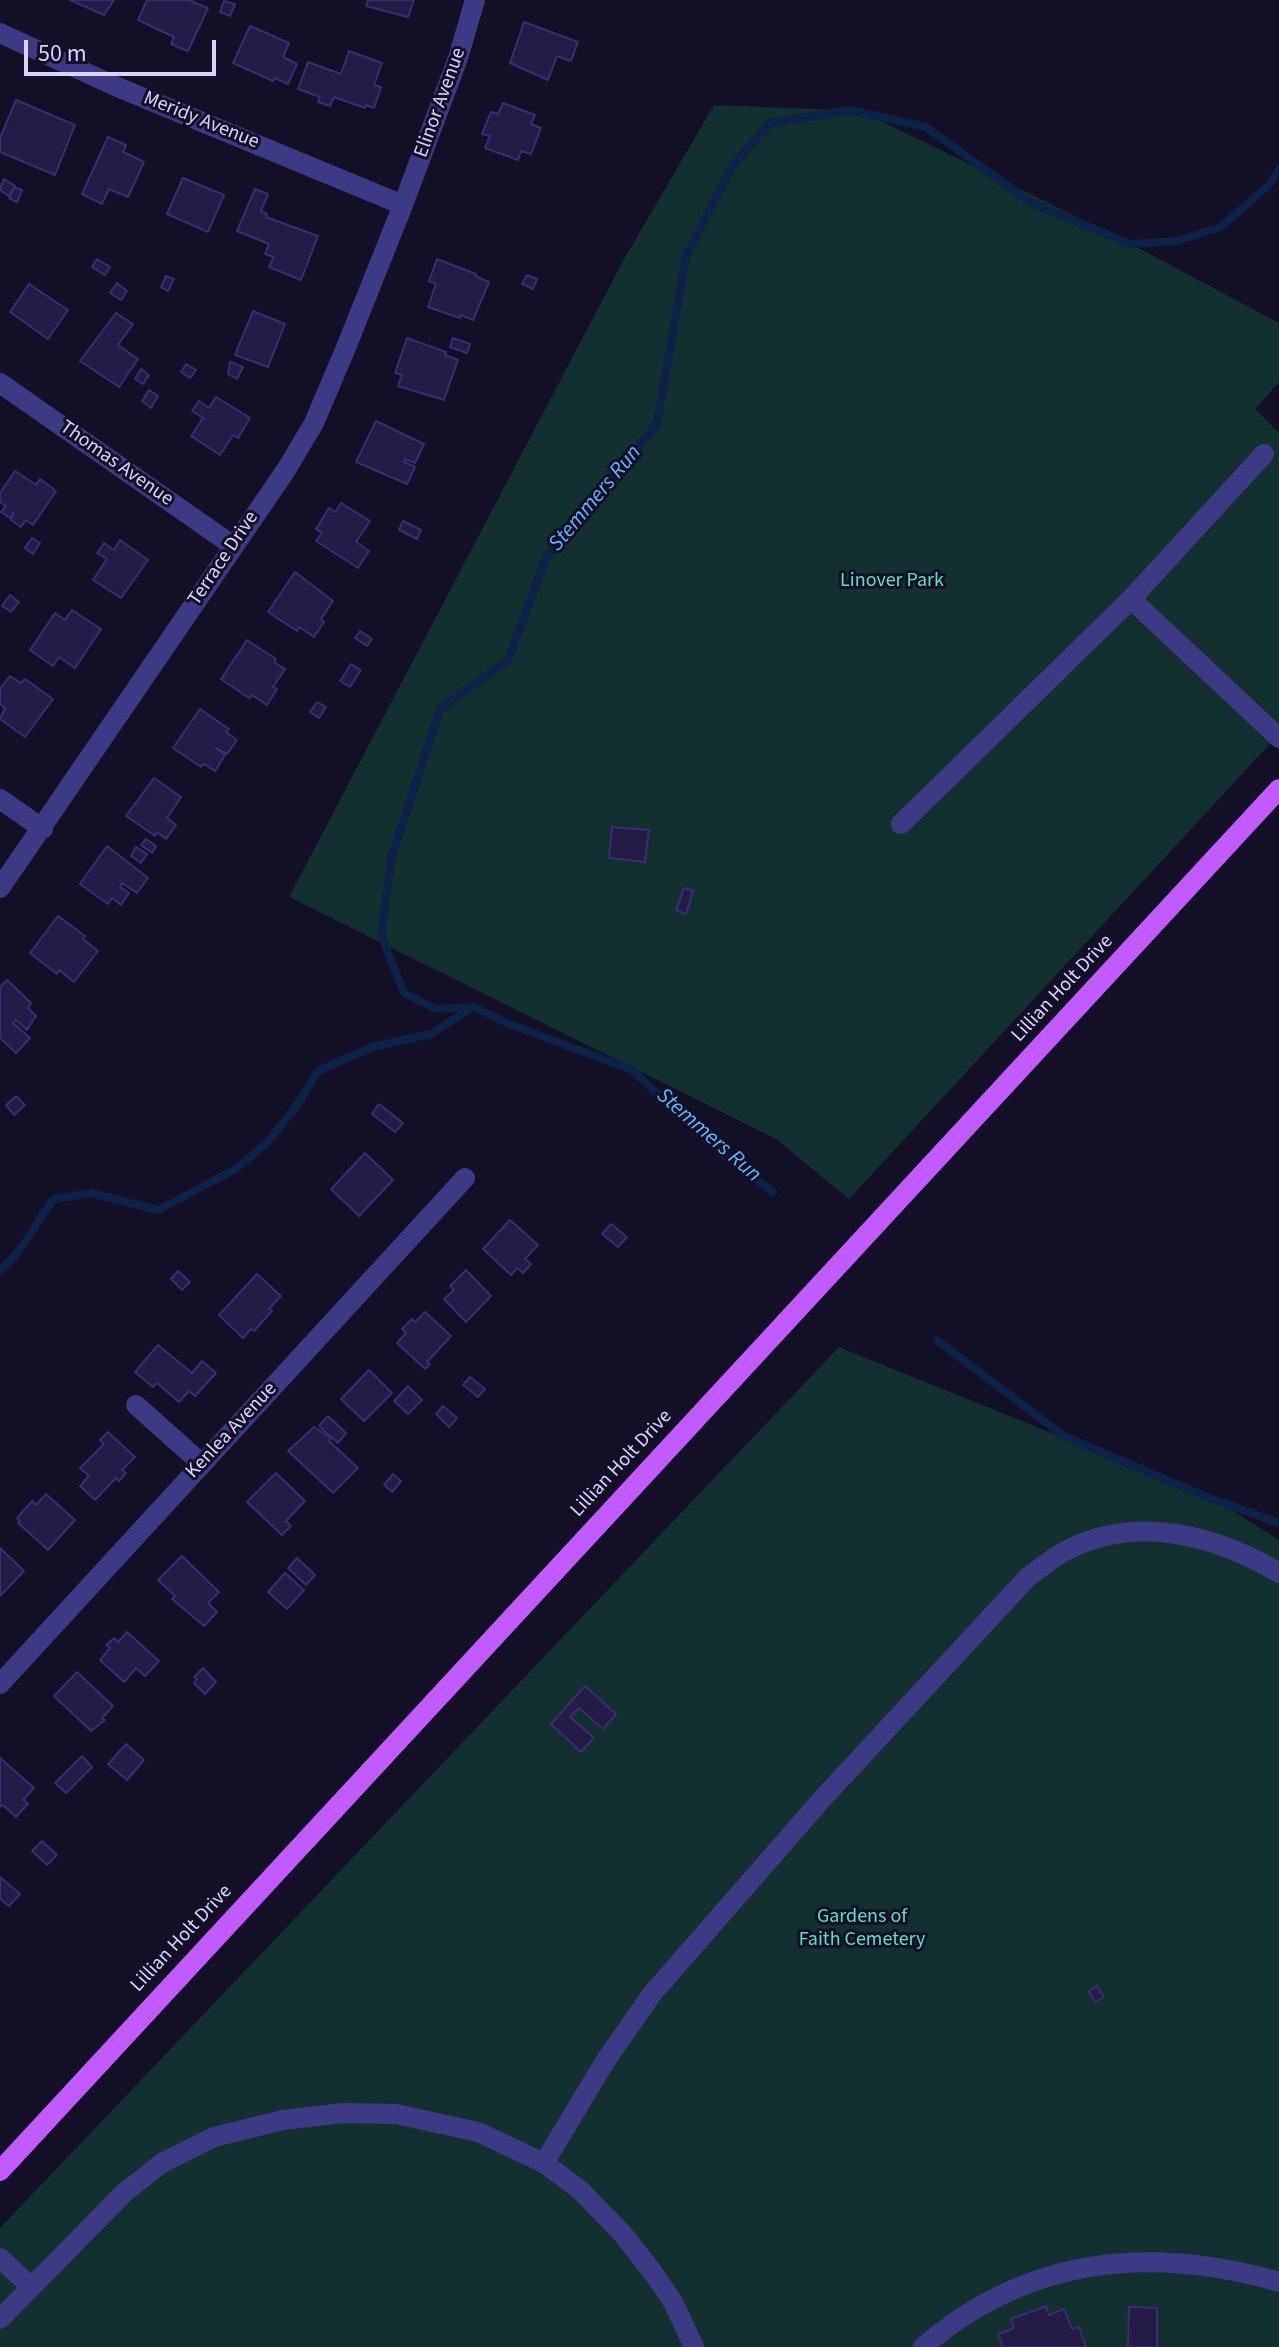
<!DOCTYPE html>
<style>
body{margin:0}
#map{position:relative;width:1279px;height:2347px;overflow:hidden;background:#130f26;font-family:"Source Sans 3",sans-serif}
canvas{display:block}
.scale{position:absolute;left:24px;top:40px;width:192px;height:36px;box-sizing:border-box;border:4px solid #d9d4ff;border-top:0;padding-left:10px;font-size:24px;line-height:28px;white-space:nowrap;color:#d9d4ff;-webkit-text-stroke:6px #130f26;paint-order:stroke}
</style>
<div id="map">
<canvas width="1279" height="2347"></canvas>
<div class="scale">50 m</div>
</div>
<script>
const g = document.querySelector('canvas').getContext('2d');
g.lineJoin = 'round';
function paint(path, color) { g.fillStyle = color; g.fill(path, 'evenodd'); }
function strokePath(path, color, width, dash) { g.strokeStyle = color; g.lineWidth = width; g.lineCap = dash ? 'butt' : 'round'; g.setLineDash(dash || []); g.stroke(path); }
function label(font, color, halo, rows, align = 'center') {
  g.font = font + ' "Source Sans 3",sans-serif'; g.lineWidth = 6; g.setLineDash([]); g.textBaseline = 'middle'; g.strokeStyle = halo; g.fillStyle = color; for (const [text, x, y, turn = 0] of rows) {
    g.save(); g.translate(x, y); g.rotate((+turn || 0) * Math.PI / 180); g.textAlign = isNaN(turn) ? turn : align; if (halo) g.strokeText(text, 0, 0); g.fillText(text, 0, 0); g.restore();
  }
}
paint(new Path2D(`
 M714,105L861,111L1118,237L1279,323V382L1255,409L1279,433V734L849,1199L776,1139L289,897L624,259Z
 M839,1347L1214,1499L1279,1540V2347H0V2228Z`), '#12302f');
strokePath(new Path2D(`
 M773,1192L720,1152L632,1070L507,1023L474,1007L436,1009L404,993L381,935L392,855L440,709L508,660L546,558L657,424L686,256L733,165L770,123L850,110L926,127L1030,202L1130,244L1177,241L1221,227L1269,185L1279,169
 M0,1270C23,1252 36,1222 54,1199L91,1193L158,1210L234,1170L266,1144L295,1108L318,1071L372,1047L431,1034L470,1009
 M938,1341L1064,1436L1207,1497L1279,1523`), '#0c2248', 8);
const building = new Path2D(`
 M70,0H114L104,15Z
 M147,0H188L208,8L188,51L171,44L174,37L138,20Z
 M368,0H414L408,17L366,6Z
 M224,1L235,4L230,16L220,12Z
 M524,22L578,42L571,61L557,56L548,80L510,63Z
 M250,26L289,43L283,57L297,64L288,84L275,78L273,81L233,63Z
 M349,51L382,63L374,85L381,87L374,108L366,105L365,108L334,97L330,106L318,102L320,97L298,89L308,62L341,74Z
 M16,100L75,125L55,175L0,152V138Z
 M503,103L535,115L531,124L541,128L531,154L521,151L518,160L485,148L490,136L482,134L491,112L498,114Z
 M108,137L126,145L123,152L144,162L128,197L109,189L102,204L82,194Z
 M183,178L224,195L208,232L167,214Z
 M4,179L15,186L9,196L0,190Z
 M14,187L22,190L17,202L9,198Z
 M255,189L268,194L261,211L267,214L266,217L318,236L301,280L269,267L274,257L265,254L269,244L237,231Z
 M97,259L110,267L105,275L92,267Z
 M437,259L476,274L475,276L489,282L473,320L461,315L460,318L428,307L436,284L429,281Z
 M527,275L537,279L533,289L522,284Z
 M166,276L174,279L168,291L161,287Z
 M117,283L127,291L121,300L110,293Z
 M29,284L68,310L48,339L10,312Z
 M253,311L285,324L268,367L235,355Z
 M116,313L133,324L118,345L138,359L119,387L80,361Z
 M407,338L446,352L445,355L458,360L444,400L398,386L402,375L395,373Z
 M453,338L470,344L467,353L450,347Z
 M230,362L243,367L237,379L228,374Z
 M186,364L196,370L190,378L181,372Z
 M141,369L149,375L143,384L135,379Z
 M149,390L158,396L151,408L142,401Z
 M216,397L250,418L238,438L233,435L220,455L191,436L203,418L192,411L199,401L209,408Z
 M376,421L424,444L415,463L405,459L404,462L415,467L407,484L356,462Z
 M15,471L36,485L40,479L56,491L33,525L26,520L21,527L11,520L14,512L10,518L1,512L6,506L0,502V493Z
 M341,503L370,521L356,542L369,551L358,568L316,541L322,533L316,529L329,508L335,512Z
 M403,521L421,530L417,539L399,530Z
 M32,538L40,543L33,554L25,548Z
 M120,540L148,560L121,598L93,580L107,559L97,553L104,543L114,550Z
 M295,572L333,601L321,619L324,622L314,637L299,627L297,631L268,612Z
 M10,595L19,602L11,612L2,606Z
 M72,610L101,629L75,668L59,657L53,666L30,650L55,613L65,620Z
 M360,631L372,639L367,646L355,638Z
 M247,640L276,659L274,662L285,669L273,687L277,689L267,705L252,695L249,698L221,679Z
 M351,664L361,670L350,687L340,681Z
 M10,676L21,683L25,679L53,699L25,737L0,719L5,708L0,704V689Z
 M317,702L326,707L319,718L310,712Z
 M200,709L229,729L226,732L237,740L227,754L216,748L225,755L215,771L204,764L201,767L173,748Z
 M154,778L181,797L167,818L176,825L166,839L157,832L155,836L126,816Z
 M612,827L649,830L645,862L609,858Z
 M146,839L156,846L152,853L141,845Z
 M107,846L148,878L137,893L122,883L120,887L129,893L121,905L112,898L108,904L80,884Z
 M136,847L147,854L141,863L131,856Z
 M684,888L693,891L686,914L676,910Z
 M58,916L85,936L83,939L98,951L74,982L59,970L57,974L30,953Z
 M7,980L31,1003L28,1008L36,1016L27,1030L16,1020L13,1023L30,1038L16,1053L0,1038V987Z
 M16,1096L25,1105L14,1115L6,1105Z
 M379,1104L403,1123L395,1132L372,1114Z
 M365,1153L393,1180L359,1216L331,1189Z
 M510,1220L538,1245L525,1259L531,1264L523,1273L517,1268L511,1275L483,1249Z
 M611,1224L627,1237L618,1247L602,1234Z
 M466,1270L491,1296L466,1322L444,1299L454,1290L450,1286Z
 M178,1271L190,1282L182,1290L171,1279Z
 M257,1274L281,1296L269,1309L272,1311L254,1331L251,1329L243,1338L219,1315Z
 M425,1312L451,1336L427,1362L430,1364L425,1369L397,1343L406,1333L402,1329L412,1319L415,1322Z
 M158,1345L192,1373L202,1361L216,1373L195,1396L189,1391L179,1402L157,1383L153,1387L135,1372Z
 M369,1370L392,1393L364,1421L341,1399Z
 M470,1377L485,1389L478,1397L463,1385Z
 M408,1386L422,1400L408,1414L394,1401Z
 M443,1406L457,1418L449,1427L436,1414Z
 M328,1416L346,1433L338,1443L319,1426Z
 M314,1427L331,1438L329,1441L358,1468L333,1493L288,1451Z
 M108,1432L135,1457L122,1470L126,1473L119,1481L116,1478L95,1500L80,1486L89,1476L80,1468L104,1444L100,1440Z
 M276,1473L305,1501L286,1521L291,1526L282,1535L247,1502Z
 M393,1474L401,1481L392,1492L384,1485Z
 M46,1494L75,1520L48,1550L18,1523L20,1521L17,1518L32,1501L36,1505Z
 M0,1548L24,1571L0,1596Z
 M182,1556L219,1592L208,1603L217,1612L204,1626L172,1599L175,1596L158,1580Z
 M297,1558L315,1575L306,1585L288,1568Z
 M285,1573L304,1590L287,1609L268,1592Z
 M127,1632L159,1661L145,1676L136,1668L124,1682L100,1660L110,1648L106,1645L114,1638L118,1642Z
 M203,1668L216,1682L205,1694L194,1683L197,1679L194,1677Z
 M77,1672L113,1706L102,1718L105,1720L91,1731L54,1696Z
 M585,1686L616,1714L603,1729L579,1708L570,1717L594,1738L581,1752L551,1724Z
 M126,1744L144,1760L127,1780L108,1764Z
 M82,1756L92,1767L66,1793L55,1783Z
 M0,1758L34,1788L23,1800L28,1804L16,1817L3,1805L0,1807Z
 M42,1841L57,1855L47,1865L32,1851Z
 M0,1877L20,1894L9,1906L0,1899Z
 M1097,1986L1104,1997L1095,2002L1089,1991Z
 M1046,2306L1049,2315L1064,2309L1072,2329L1079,2327L1086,2347H1003L998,2334L1014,2328L1011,2319Z
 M1129,2307L1157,2308V2347H1128Z`);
paint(building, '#241b47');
strokePath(building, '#3b2d73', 2);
strokePath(new Path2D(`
 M0,33L115,86L403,205
 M0,383L232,545
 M1131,599L1279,738
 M0,799L43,829
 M901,824L1131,599L1264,454
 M0,888L286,470L314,423L345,350L403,205L458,58L475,0
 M136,1405L202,1464
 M0,1684L465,1178
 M544,2163L606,2060L652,1994L823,1798L1028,1577C1041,1568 1054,1556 1069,1549C1139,1515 1215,1535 1279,1573
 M0,2258L30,2286
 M0,2319L124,2193L162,2163L214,2137L283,2120L343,2113L396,2114L478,2132L544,2163L580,2190L622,2233L654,2274L673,2302L694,2347
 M923,2347C1027,2257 1150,2245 1279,2282`), '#3d3a85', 20);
strokePath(new Path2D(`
 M0,2171L1279,789`), '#c25bff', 20);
label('20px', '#d9d4ff', '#130f26', [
 ["Elinor Avenue",441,103,-70],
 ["Meridy Avenue",201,121,22],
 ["Thomas Avenue",116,464,35],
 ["Terrace Drive",224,559,-56],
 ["Lillian Holt Drive",1063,989,-47],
 ["Kenlea Avenue",232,1431,-47],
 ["Lillian Holt Drive",622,1464,-47],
 ["Lillian Holt Drive",182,1939,-47]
]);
label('20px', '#5fe0c0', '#130f26', [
 ["Linover Park",892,582],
 ["Gardens of",862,1918],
 ["Faith Cemetery",862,1941]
]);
label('italic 22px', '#62b6ff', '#130f26', [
 ["Stemmers Run",596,499,-50],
 ["Stemmers Run",708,1136,41]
]);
</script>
